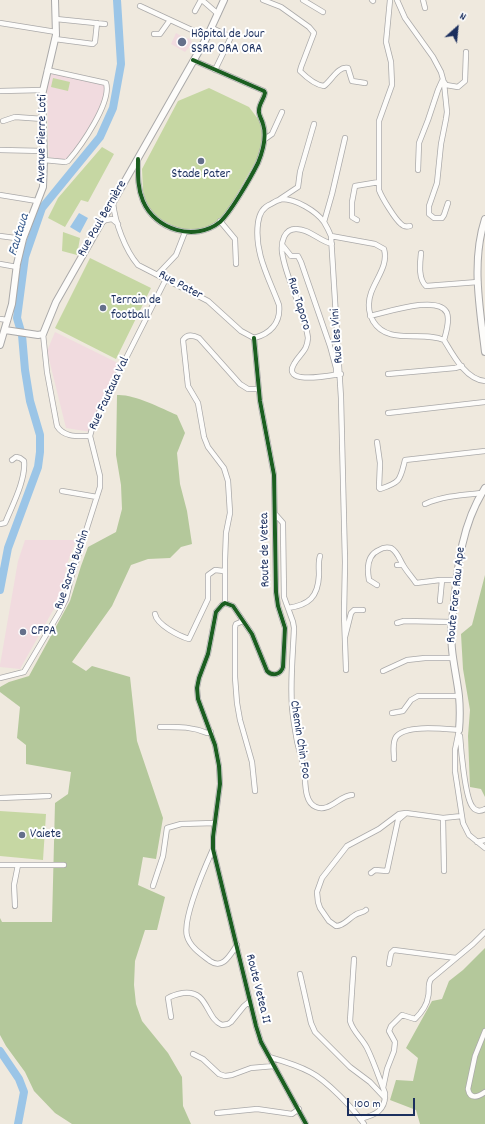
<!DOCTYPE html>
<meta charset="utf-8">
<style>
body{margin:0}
#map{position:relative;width:485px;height:1124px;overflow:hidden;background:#efe9de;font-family:Dekko,sans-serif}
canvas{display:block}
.north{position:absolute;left:437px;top:8px;width:40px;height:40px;-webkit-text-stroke:3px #fff;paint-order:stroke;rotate:27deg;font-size:11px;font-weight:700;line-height:16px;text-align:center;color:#1b2f5e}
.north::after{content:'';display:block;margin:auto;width:14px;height:18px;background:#1b2f5e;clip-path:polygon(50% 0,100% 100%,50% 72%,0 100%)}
.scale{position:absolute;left:347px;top:1098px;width:68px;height:18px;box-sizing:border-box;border:2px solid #1b2f5e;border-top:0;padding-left:5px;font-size:12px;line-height:14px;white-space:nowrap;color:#1b2f5e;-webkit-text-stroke:3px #fff;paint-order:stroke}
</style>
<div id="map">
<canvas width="485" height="1124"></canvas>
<div class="north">N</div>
<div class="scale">100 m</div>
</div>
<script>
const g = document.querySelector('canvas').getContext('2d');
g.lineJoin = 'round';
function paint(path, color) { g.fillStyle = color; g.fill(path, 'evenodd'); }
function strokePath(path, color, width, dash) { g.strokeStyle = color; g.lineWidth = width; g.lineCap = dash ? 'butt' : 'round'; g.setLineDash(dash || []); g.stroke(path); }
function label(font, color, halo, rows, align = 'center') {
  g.font = font + ' Dekko,sans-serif'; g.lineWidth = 4; g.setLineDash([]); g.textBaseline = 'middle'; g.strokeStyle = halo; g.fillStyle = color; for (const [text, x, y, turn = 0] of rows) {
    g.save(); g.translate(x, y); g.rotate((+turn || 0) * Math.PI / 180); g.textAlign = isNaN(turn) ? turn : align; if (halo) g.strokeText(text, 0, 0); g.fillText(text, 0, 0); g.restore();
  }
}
paint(new Path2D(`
 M176,33L187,39L188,38L191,40L192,44L185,52L171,44Z
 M52,72L105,84L106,90L102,105L86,135L71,156L66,160H62L49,157L47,92L48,84Z
 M55,332L124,366L91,432L66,428L47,351Z
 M25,540H76L67,564L60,598L20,669L0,667V665L18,561Z`), '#f1dbdf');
paint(new Path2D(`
 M53,78L70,82L68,91L51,87Z
 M209,88L249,107L264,127V141L260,154L225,215L213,225L192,232L179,229L160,219L153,213L146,202L143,191L142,169L178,101Z
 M102,147L114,154L88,202L81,200L65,227L48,218L58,198Z
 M63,232L80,238L77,255L62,251Z
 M90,258L151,288L116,359L55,328Z
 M0,811L46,814L43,860L0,856Z`), '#c6d7a3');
paint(new Path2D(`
 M117,395C134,394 161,408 177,415L185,433L177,453L180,484L187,511L192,544L181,547L170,558L148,559L131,565L112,606L72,662L86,671L92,666L130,677L137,741L163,818L156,859L143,857L138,885L165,897L157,930H145L135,961L134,985L136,1004L142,1021L168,1053L182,1077L183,1106L191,1124H72L55,1113L34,1091L25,1072L6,1046L0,1035V918L2,922H52L55,803L68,794L71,772L26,764V745L17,738L20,707L0,692V687L9,682L29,676L70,601L81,566L88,547L116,532L122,509L121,485L116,455Z
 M485,575V797L481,789L470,787L468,736L470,710L463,669L461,634L472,625Z
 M485,948V1124H420L416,1110L390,1100L396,1080L413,1081L418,1058L406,1048L432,1001L442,999L449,981L463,970Z`), '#b4c89b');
paint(new Path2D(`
 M79,213L88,218L80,233L70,227Z`), '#9bc5e7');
strokePath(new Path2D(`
 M0,590L8,548L38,467L40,452V435L30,401L25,370L22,335L17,318L25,257L42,208L100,137L113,108L121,64L117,0
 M0,1051L19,1079L24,1092L18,1124`), '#9bc5e7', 8);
const minor = new Path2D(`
 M202,0L218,14
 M263,0L281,7L309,27L314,33L301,67L300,71C306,77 315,85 324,86C332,80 338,66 348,68L352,81L365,83
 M303,0L323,12
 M372,0L373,1
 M390,0L386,42L391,62L392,85L379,121V190C382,198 395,219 401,224C404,227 407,227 410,226
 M397,0L405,18L433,57L441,72L444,83L447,112L446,119L441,144L437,183L429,206V214L434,218H442L444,215L448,203
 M423,0L425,8
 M140,6L207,37
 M195,11L201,0
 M56,19L105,24
 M0,23L56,32
 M212,28L231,37L215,70
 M154,34H160L170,20
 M55,39L93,44L95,42L97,23
 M444,82L446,85L458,87L465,81L466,52
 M0,91L43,90
 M3,121L15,117L43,119
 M265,139L272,134L282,112
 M0,150L44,151
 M138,159C138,173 137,187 143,201C155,230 195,242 220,222C231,212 251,177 258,163C263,151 267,137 263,124C262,120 258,114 259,110C259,104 264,99 265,93L264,91L193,60
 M44,160L65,162L68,161C81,146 112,102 106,83L47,70
 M418,170L419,143L428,120L438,90L442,81
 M0,195L37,201
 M280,199L298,187L300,172L314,124
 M113,203C115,222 125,250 138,265L208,301L241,331L254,338
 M357,220L352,217V202L355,186L379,182
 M220,221L235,239L236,264
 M102,222L106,220L112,219L118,224
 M324,222L332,194L345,138
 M0,236L23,239
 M331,236L375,244L384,249C390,270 367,286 369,307C369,312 371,317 373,321C388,346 422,330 444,340C453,355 466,380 485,381
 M332,244C319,241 310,229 296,229C284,229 281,242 282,252C286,281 304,308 308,338C307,352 300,353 294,364C281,386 332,375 341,374
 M283,246L291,256H298L301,262L330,346L336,368V375
 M421,253C420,263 418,279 426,286L478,282
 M0,264L17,267
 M158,274L176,255L185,232
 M370,316C385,313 439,294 447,313C450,321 446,333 444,340
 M0,319L8,320
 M43,334L47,372L57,426C64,438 79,436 90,436L93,425L112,386L166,279
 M254,338L260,401L274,475L276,592L278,606L285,628L283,667C281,674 273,677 267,671L252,634L233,606L225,603L222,605L216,612L208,654L199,678L197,688L198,699L215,745L219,766L220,784L213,837V849L256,1026L261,1042L306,1124
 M254,338C270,334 281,323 279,305C269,278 254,253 258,223C259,215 263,207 271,204C274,202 278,200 282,199C296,199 316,211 324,222C327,227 329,231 331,236L341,398L345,562L344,614L346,670
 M388,374L455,368L462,366
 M388,413L485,402
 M377,442L380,463L379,488L380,489C401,482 400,480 405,460L485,451
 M62,491L97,497
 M425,504C443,496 462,495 482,493
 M276,515L283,523V526L284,597L293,622L294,628C293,654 290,681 292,707C293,719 295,730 297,741C299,750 302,759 304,768C306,779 303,802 316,807C329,813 340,795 352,795
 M0,524L5,523L6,521C13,504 26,479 24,461L20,458L16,457L12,460
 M397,565H403
 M377,585L369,580C367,569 367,555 379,550C382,548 387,547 391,548C397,551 400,560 403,565C407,572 412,577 416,583L440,580H457
 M440,601L442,580
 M225,603V560L226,533L230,513L228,481L224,468L208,447L204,437L198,403L188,386L183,340C187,334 193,335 199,338L240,384L248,389H258
 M288,608C309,605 318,597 319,575C319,569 318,562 320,556
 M155,614C157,625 179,636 189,639L208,599V575L215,570L224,571
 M243,621L236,624L235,627V677L237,703L240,720L252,762L255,791
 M397,623L404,621L452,622
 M345,637L351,613L354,610H363
 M383,671L407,660L425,658H452
 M0,678L24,672L59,613L66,599L71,578L100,487V476L90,436
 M392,713L403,711L411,700L418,696H459
 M160,727C177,727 190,726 207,733L211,732
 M459,730L455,750V771L463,823L469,835L485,848
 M460,736C461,750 465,796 472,806C475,811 480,812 485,809
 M394,759C394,752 392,743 396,737C405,724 445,729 459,730
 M0,798L49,796
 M443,818L444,871
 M477,842L485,840
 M213,849C205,867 182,918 187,936C190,947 201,954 210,961C223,970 230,955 237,945
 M0,865H64
 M371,873L375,870L387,871L398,820L405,814
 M153,886L163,856L167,828L181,824L215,823
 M15,906L14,885L18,865
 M366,910C363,913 359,912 355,915C348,919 344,926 336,926L329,921L320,908L318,902L317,892L322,878L347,846L379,829L399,814L406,813L443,818L462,816
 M354,959L350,1021C353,1032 362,1038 367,1048C374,1062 379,1078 385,1093C386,1111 375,1115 360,1119
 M389,964L391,953L394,950L456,958
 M300,974L311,1023L315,1032L350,1067L370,1082L385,1098
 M171,1017L168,998C173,995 178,994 183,993C209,990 205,1018 222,1025L228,1024L231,1022L244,1006L250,1001
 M485,1031L475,1056L468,1089C470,1100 478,1097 485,1092
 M193,1054L203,1059L219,1074L225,1076L232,1075L251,1068L274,1066
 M269,1057C283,1061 297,1065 310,1072C326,1080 354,1109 364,1124
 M383,1088L387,1069L394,1051L395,1042L389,1031L391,1026L402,1015L415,1019C420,1014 427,1005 428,997C430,991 427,985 431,979L473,944L485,932
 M217,1113L257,1109L292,1114L299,1109`);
const major = new Path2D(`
 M485,219C471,262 480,309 485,352
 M5,330L38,335L43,334L56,302L207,37L224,0
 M0,345L12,304L17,264L23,239L43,187L44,160L42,95L56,35L55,0
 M459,730C460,719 460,707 459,696C456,670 449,649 452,622C457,576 459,528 485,488`);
strokePath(minor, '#aaa9a9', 6);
strokePath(major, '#aaa9a9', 8);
strokePath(minor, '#fdfcfa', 4.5);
strokePath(major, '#fdfcfa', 6);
strokePath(new Path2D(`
 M138,159C138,173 137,187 143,201C155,230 195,242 220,222C231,212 251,177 258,163C263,151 267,137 263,124C262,120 258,114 259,110C259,104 264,99 265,93L264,91L193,60
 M254,338L260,401L274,475L276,592L278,606L285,628L283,667C281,674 273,677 267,671L252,634L233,606L225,603L222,605L216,612L208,654L199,678L197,688L198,699L215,745L219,766L220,784L213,837V849L256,1026L261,1042L306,1124`), '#1b5e20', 4);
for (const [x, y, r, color] of [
 [182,42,5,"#65708b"],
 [201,161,4,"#65708b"],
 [103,308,4,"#65708b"],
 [23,632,4,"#65708b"],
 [22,835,4,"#65708b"]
]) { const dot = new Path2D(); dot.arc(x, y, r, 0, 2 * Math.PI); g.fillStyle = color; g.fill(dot); strokePath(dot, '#fff', 1.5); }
label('13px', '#1b2f5e', '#fff', [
 ["Hôpital de Jour",191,35],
 ["SSRP ORA ORA",191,50],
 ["Stade Pater",201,175,"center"],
 ["Terrain de",111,301],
 ["football",111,316],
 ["CFPA",31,632],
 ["Vaiete",30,835]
], 'left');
label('13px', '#1b2f5e', '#fff', [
 ["Avenue Pierre Loti",43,139,-89],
 ["Rue Paul Bernière",103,219,-60],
 ["Rue Pater",180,286,28],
 ["Rue Taporo",298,304,73],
 ["Rue les Vini",338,336,-94],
 ["Rue Fautaua Val",110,394,-65],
 ["Route de Vetea",266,550,-91],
 ["Rue Sarah Buchin",73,570,-71],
 ["Route Fare Rau Ape",457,595,-84],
 ["Chemin Chin Foo",299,740,81],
 ["Route Vetea II",257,989,76]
]);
label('italic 14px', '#3b5e8f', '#fff', [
 ["Fautaua",20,235,-73]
]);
</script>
